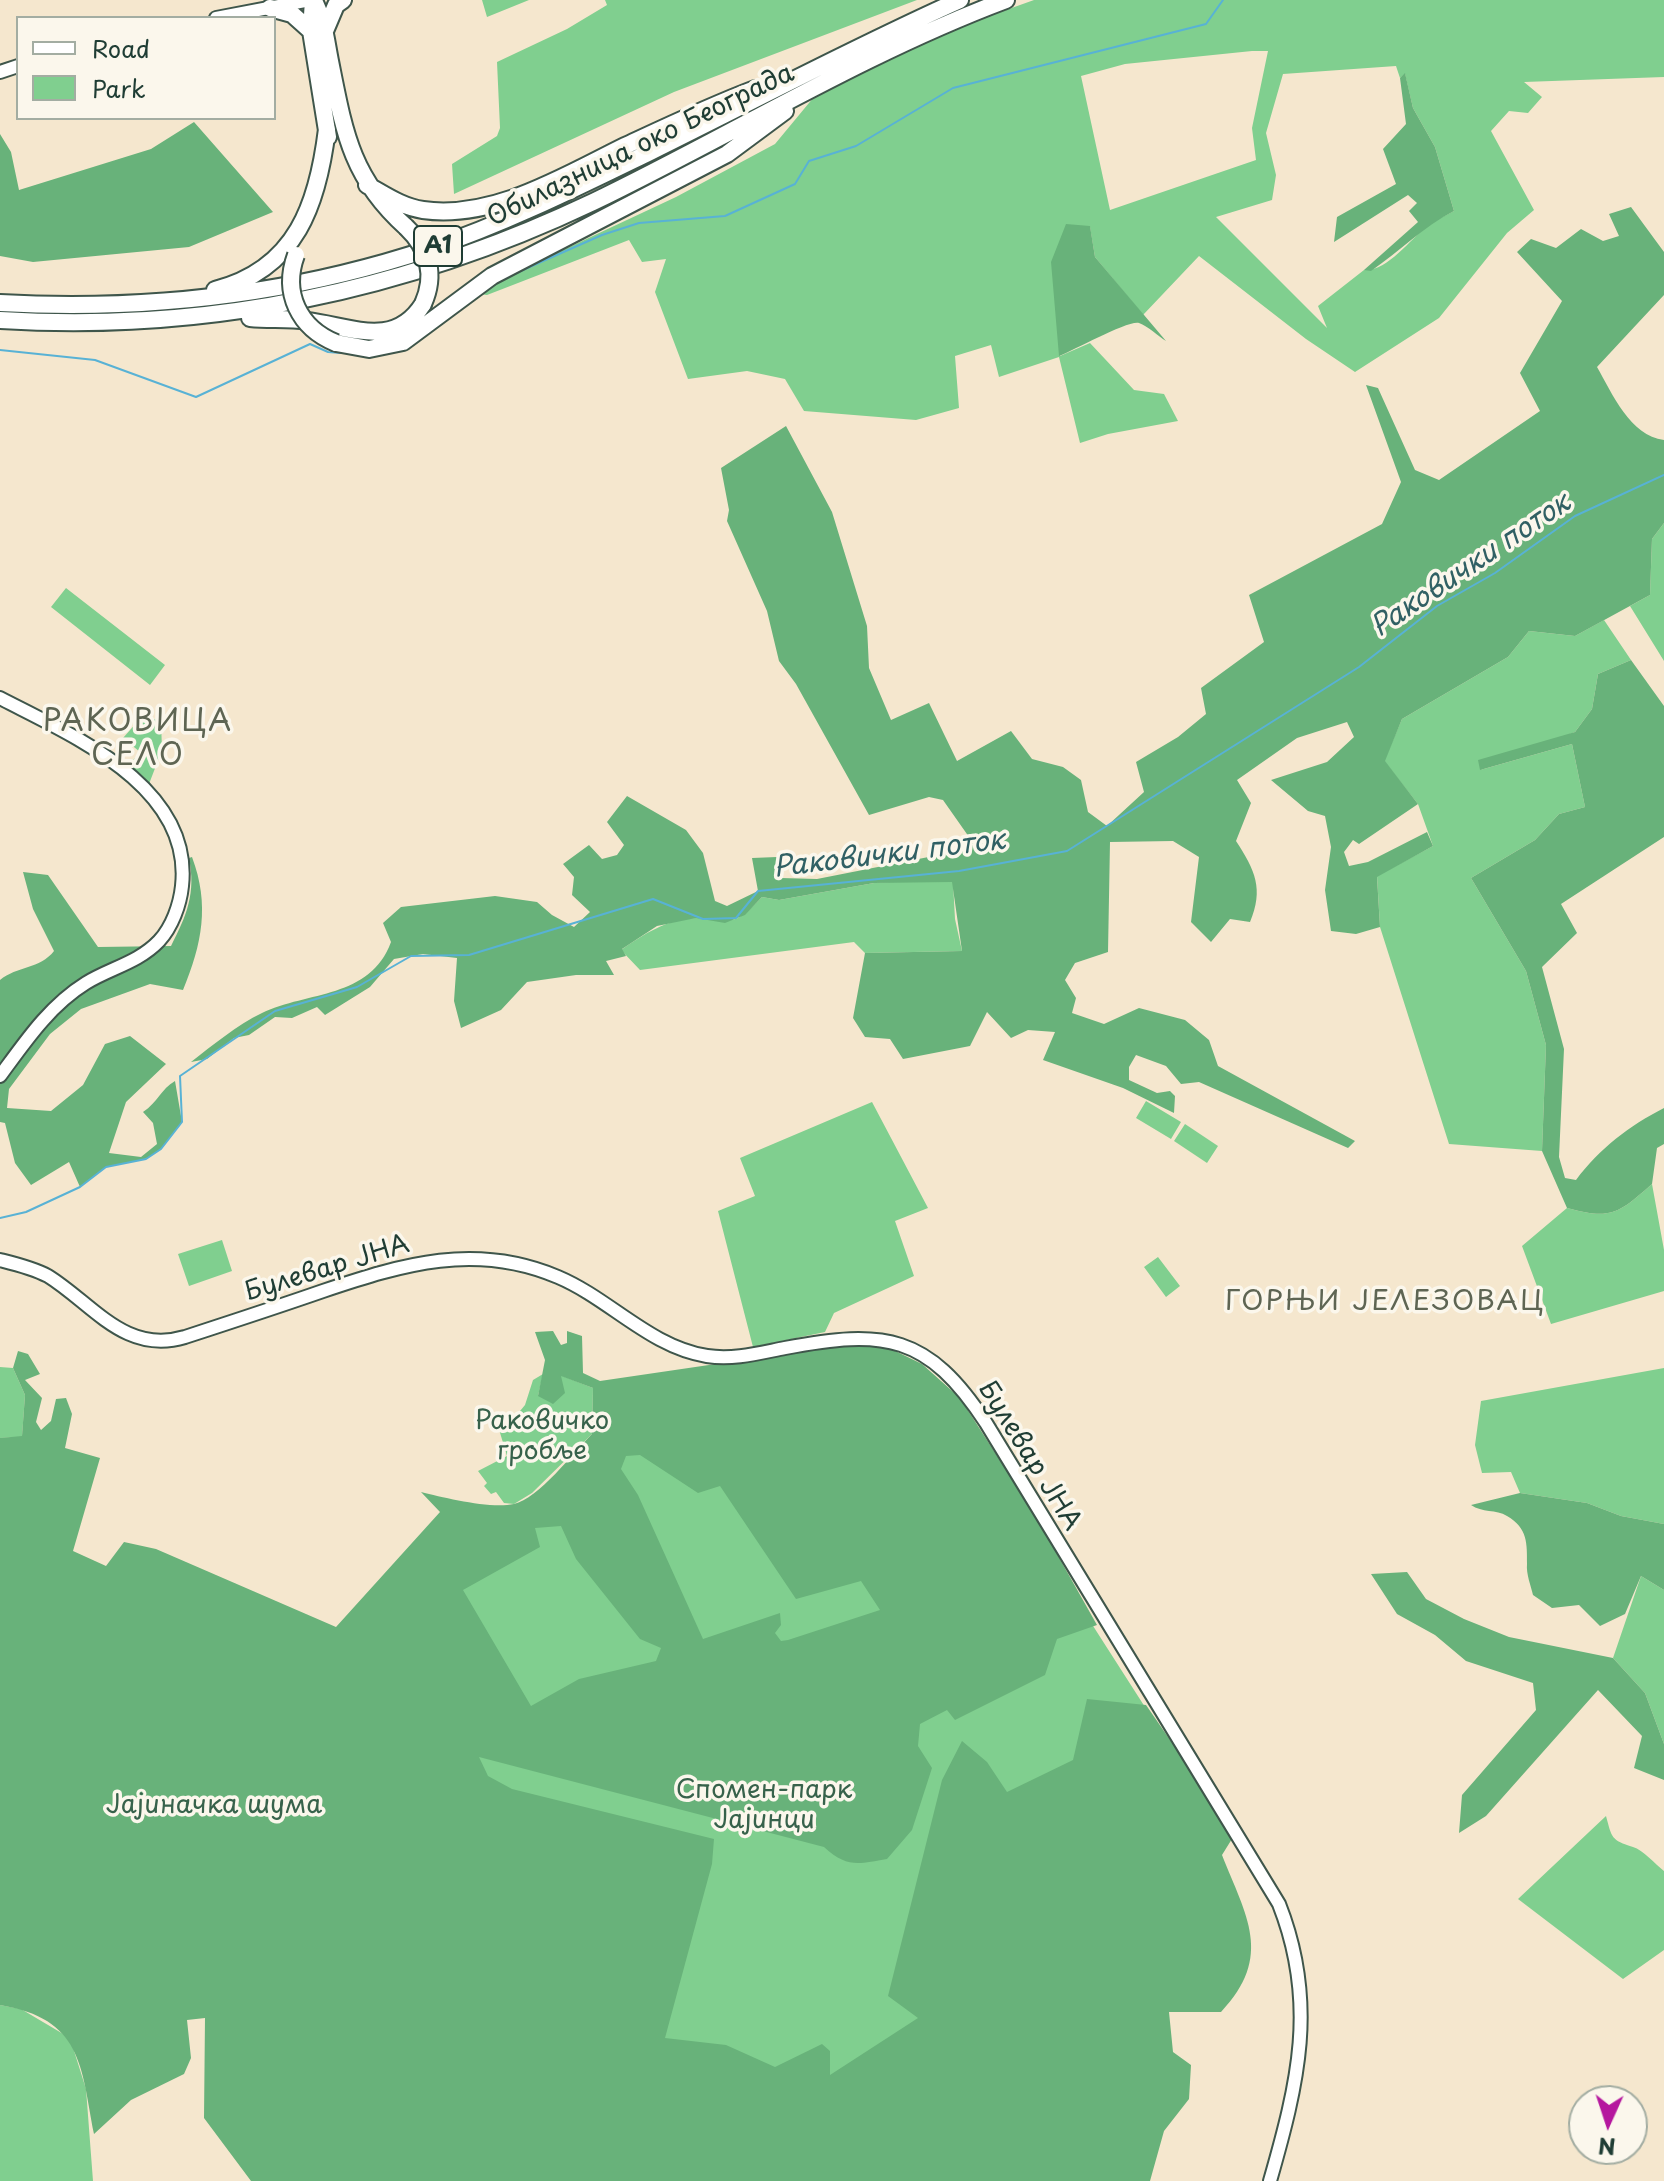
<!DOCTYPE html>
<meta charset="utf-8">
<style>
body{margin:0}
#map{position:relative;width:1664px;height:2181px;overflow:hidden;background:#f5e7ce;font-family:"Playpen Sans",sans-serif}
canvas{display:block}
.legend{position:absolute;left:16px;top:16px;width:260px;height:104px;box-sizing:border-box;background:#fbf7ec;border:2px solid #a3ada2;margin:0;padding:10px 14px;list-style:none;font-size:24px;color:#1f3d34}
.legend li{display:flex;align-items:center;gap:16px;height:40px}
.legend b{width:40px;border:2px solid #a3ada2}
.north{position:absolute;left:1568px;top:2085px;width:80px;height:80px;box-sizing:border-box;background:#fbf7ec;border:2px solid #a3ada2;border-radius:50%;rotate:183deg;font-size:22px;font-weight:700;line-height:32px;text-align:center;color:#1f3d34}
.north::after{content:'';display:block;margin:auto;width:28px;height:36px;background:#b5179e;clip-path:polygon(50% 0,100% 100%,50% 72%,0 100%)}
</style>
<div id="map">
<canvas width="1664" height="2181"></canvas>
<ul class="legend">
<li><b style="height:10px;background:#fff"></b>Road</li>
<li><b style="height:22px;background:#80cf8f"></b>Park</li>
</ul>
<div class="north">N</div>
</div>
<script>
const g = document.querySelector('canvas').getContext('2d');
g.lineJoin = 'round';
function paint(path, color) { g.fillStyle = color; g.fill(path, 'evenodd'); }
function strokePath(path, color, width, dash) { g.strokeStyle = color; g.lineWidth = width; g.lineCap = dash ? 'butt' : 'round'; g.setLineDash(dash || []); g.stroke(path); }
function label(font, color, halo, rows, align = 'center') {
  g.font = font + ' "Playpen Sans",sans-serif'; g.lineWidth = 7; g.setLineDash([]); g.textBaseline = 'middle'; g.strokeStyle = halo; g.fillStyle = color; for (const [text, x, y, turn = 0] of rows) {
    g.save(); g.translate(x, y); g.rotate((+turn || 0) * Math.PI / 180); g.textAlign = isNaN(turn) ? turn : align; if (halo) g.strokeText(text, 0, 0); g.fillText(text, 0, 0); g.restore();
  }
}
paint(new Path2D(`
 M482,0H529L487,17Z
 M605,0H917L674,92L454,194L452,164L497,136L500,128L497,62L567,29L607,5Z
 M1034,0H1664V77L1524,82L1542,97L1528,113L1509,111L1491,131L1534,210L1507,233L1439,318L1355,372L1306,339L1199,256L1143,315L1095,257L1090,227L1060,356L1090,343L1134,390L1164,394L1178,421L1108,434L1080,443L1059,357L999,377L991,345L955,356L959,408L916,420L804,411L785,379L747,371L688,379L655,292L666,259L642,262L629,240L487,295L479,294L486,286L676,197L775,144L828,80L883,54ZM1252,51H1268L1252,128L1256,160L1110,210L1081,76L1125,64ZM1396,66L1400,78L1405,74L1413,108L1435,147L1454,211C1445,216 1434,220 1426,227C1410,240 1386,272 1364,270L1318,306L1327,328L1216,217L1272,200L1276,175L1266,133L1283,74Z
 M1664,523V661L1630,606L1650,595L1652,539Z
 M66,588L165,665L150,685L51,607Z
 M1604,620L1631,660L1598,674L1592,709L1575,732L1480,770L1572,744L1585,807L1559,814L1535,840L1471,878L1526,971L1546,1045L1542,1151L1449,1144L1380,927L1377,876L1433,846L1418,804L1384,761L1402,719L1508,657L1529,631L1575,636Z
 M150,718L161,721L162,750L149,784L129,765L140,752L123,738L138,721Z
 M920,880L953,882L955,919L962,951L865,953L854,942L640,970L621,950C644,934 667,919 696,918C734,916 729,932 762,897L779,900L874,883Z
 M1146,1101L1181,1122L1171,1139L1136,1118Z
 M872,1102L928,1208L895,1221L914,1276L834,1313L825,1332L753,1347L718,1211L755,1196L740,1158Z
 M1185,1124L1218,1146L1207,1163L1174,1141Z
 M1652,1184L1664,1250V1291L1551,1324L1522,1246L1567,1208C1611,1220 1618,1214 1652,1184Z
 M222,1240L232,1271L189,1286L178,1254Z
 M1158,1257L1180,1286L1166,1297L1144,1267Z
 M0,1367L13,1368L25,1395L22,1437L0,1438Z
 M1664,1368V1524L1621,1516L1587,1503L1520,1493L1511,1472L1482,1473L1475,1445L1481,1401Z
 M543,1374L538,1396L560,1375L593,1388L592,1434L532,1493L514,1504L504,1503L496,1492L491,1494L484,1486L487,1483L478,1471L507,1456L498,1426L515,1417L525,1405L533,1380Z
 M637,1387L949,1401L1225,1832L1206,1853L1218,1989L487,2181L277,1733L525,1508Z
 M1641,1576L1664,1590V1744L1645,1693L1613,1658Z
 M1606,1816C1612,1838 1611,1840 1633,1847C1643,1850 1655,1864 1664,1871V1950L1623,1979L1518,1899Z
 M0,2005L21,2009L70,2038L86,2089L93,2181H0Z`), '#80cf8f');
paint(new Path2D(`
 M1405,73L1413,108L1435,147L1454,211C1423,227 1400,251 1371,271L1364,270L1418,222L1409,211L1417,203L1408,195L1334,242L1337,217L1396,184L1383,149L1406,124L1400,78Z
 M194,122L273,212L189,247L33,262L0,256V134L11,152L19,190L151,149Z
 M1631,207L1664,252V295L1597,367C1612,393 1630,436 1664,440V523L1652,539L1650,595L1575,636L1529,631L1508,657L1402,719L1385,761L1418,804L1359,844L1353,840L1344,852L1349,866L1368,862L1427,832L1433,846L1377,877L1380,927L1356,934L1331,931L1325,890L1331,847L1325,816L1308,811L1271,780L1327,762L1354,737L1347,722L1297,738L1237,780L1251,803L1236,841C1255,870 1264,889 1250,922L1230,919L1211,942L1191,922L1199,857L1173,841L1110,842L1108,952L1075,963L1065,980L1076,998L1072,1013L1104,1024L1139,1008L1185,1020L1209,1040L1218,1066L1355,1141L1348,1148L1199,1082L1181,1084L1166,1066L1136,1055L1129,1067V1080L1157,1093L1170,1091L1175,1096L1174,1113L1123,1088L1043,1060L1055,1032L1028,1030L1011,1038L987,1012L970,1046L903,1059L890,1039L865,1037L853,1018L865,953L962,951L952,882L874,883L779,900L762,897L745,915L725,923L696,918L657,926L622,949L626,956L606,961L614,975H576L527,982L501,1010L461,1028L454,1001L457,958L423,954L394,959L370,987L325,1015L317,1007L292,1018L275,1017L249,1035L234,1038L207,1059L191,1062C213,1045 237,1025 262,1013C308,991 370,999 391,942L383,923L401,907L495,896L537,902L552,915L574,927L590,912L572,895L574,877L563,864L589,845L602,859L617,855L624,845L607,822L627,796L686,830L703,853L715,901L727,906L758,891L752,858L777,857L781,878L817,879L964,850L969,837L943,800L929,797L869,815L796,684L779,661L767,611L727,521L729,510L721,468L786,426L832,512L867,626L869,668L891,720L929,703L957,761L1011,731L1032,759L1063,767L1081,780L1088,812L1107,826L1144,792L1136,762L1178,737L1206,714L1201,688L1264,642L1249,595L1382,524L1401,482L1366,385L1378,388L1415,470L1439,480L1540,411L1520,373L1562,301L1517,252L1531,239L1556,248L1581,229L1603,241L1619,236L1609,214Z
 M1066,224L1090,226L1095,257L1166,341C1158,336 1148,326 1139,323C1128,320 1075,350 1059,356L1051,262Z
 M1631,660L1664,706V837L1561,904L1577,933L1542,967L1564,1049L1559,1157L1565,1178L1576,1180C1600,1148 1629,1126 1664,1108V1144L1657,1148L1652,1184C1618,1214 1611,1220 1567,1208L1542,1151L1546,1045L1526,971L1471,878L1535,840L1559,814L1585,807L1572,744L1480,770L1478,760L1575,732L1592,709L1598,674Z
 M192,857C210,905 202,944 183,990L150,984L81,1009L50,1034L9,1089L7,1108L51,1111L83,1085L105,1044L130,1036L166,1064L126,1102L109,1153L141,1157L157,1144L153,1123L143,1112C158,1102 161,1089 175,1081L182,1122L161,1149L146,1159L106,1167L80,1187L69,1162L31,1185L15,1163L5,1123L0,1122V980C17,966 40,969 54,951L33,909L23,872L48,875L98,947L171,946C187,915 196,893 189,858Z
 M553,1331L561,1345L567,1343V1331L582,1336L583,1373L600,1381L852,1344L887,1347L922,1364L960,1398L1035,1515L1097,1625L1057,1639L1045,1675L955,1720L947,1710L920,1724L918,1746L932,1768L912,1830L887,1859C858,1864 847,1868 824,1847L479,1757L488,1776L512,1789L714,1839L712,1864L665,2038L726,2045L775,2067L822,2044L830,2051V2075L918,2018L888,1996L942,1780L962,1741L987,1762L1007,1792L1073,1760L1087,1699L1146,1705L1235,1834L1222,1855C1246,1916 1274,1956 1221,2012H1169L1173,2052L1191,2065L1189,2099L1164,2131L1150,2181H251L204,2118L205,2018L187,2020L191,2058L184,2074L131,2100L94,2134C81,2065 82,2019 0,2005V1438L22,1436L25,1395L13,1368L18,1351L28,1354L40,1374L25,1380L42,1398L36,1422L41,1430L51,1421L56,1399L66,1398L72,1414L65,1448L100,1458L73,1551L106,1566L124,1542L156,1549L336,1627L440,1512L421,1492C445,1498 490,1509 514,1504C538,1499 574,1452 592,1434L593,1388L561,1376L565,1393L553,1404L538,1396L545,1360L535,1332ZM640,1455L698,1493L720,1486L796,1599L861,1581L880,1610L788,1640L781,1641L775,1633L781,1625L780,1613L703,1639L638,1495L621,1469L626,1456ZM561,1526L576,1559L640,1639L661,1648L656,1661L579,1679L531,1706L463,1590L540,1547L535,1528Z
 M1520,1493L1587,1503L1621,1516L1664,1524V1590L1641,1576L1625,1614L1600,1626L1579,1605L1552,1608L1533,1595C1531,1586 1526,1574 1527,1564C1527,1544 1528,1528 1507,1516C1496,1509 1482,1513 1471,1505Z
 M1407,1572L1426,1599L1464,1619L1509,1637L1613,1658L1645,1693L1664,1744V1780L1634,1768L1642,1736L1598,1690L1486,1816L1459,1833L1462,1795L1536,1710L1533,1683L1466,1661L1435,1635L1397,1614L1371,1574Z`), '#68b27a');
strokePath(new Path2D(`
 M498,281L602,235L639,223L725,216L795,184L809,161L856,146L953,88L1206,24L1223,0
 M0,350L95,360L196,397L310,344L328,352L341,353
 M0,1218L26,1212L80,1187L106,1167L146,1159L161,1149L182,1122L180,1076L275,1011L357,987L411,956L469,955L653,899L703,919L736,918L758,891L959,871L1067,851L1359,667L1437,606L1495,573L1575,516L1664,475`), '#58b2d5', 2);
const secondary = new Path2D(`
 M216,18L310,0
 M0,72L18,66
 M0,698C73,736 193,786 182,886C180,905 172,927 159,941C138,963 110,968 86,983C49,1006 25,1042 0,1076
 M0,1260C16,1264 33,1268 48,1276C93,1304 125,1355 185,1337C231,1322 277,1307 323,1291C403,1264 476,1242 558,1277C610,1299 650,1347 707,1356C734,1360 759,1353 785,1348C884,1329 928,1334 986,1423L1279,1904C1318,2003 1298,2083 1270,2181`);
const motorway = new Path2D(`
 M313,0L311,31L328,137
 M314,1C324,19 326,41 330,61C344,131 351,178 406,227
 M270,8L292,14L311,31
 M325,31L336,5L343,0
 M367,185C385,195 402,207 423,210C493,220 564,176 625,146C668,126 710,106 755,89
 M215,290C297,269 318,203 327,129
 M0,303C146,311 290,295 429,249C506,223 578,187 650,152C753,101 855,47 960,0
 M250,318C269,320 288,318 307,321C350,326 394,350 423,304
 M0,320C206,333 406,291 593,202C730,136 862,54 1006,0
 M336,343L369,349L403,342L492,276L727,154L785,111`);
strokePath(secondary, '#3f564b', 16);
strokePath(motorway, '#3f564b', 20);
strokePath(secondary, '#fff', 12);
strokePath(motorway, '#fff', 16);
const motorwayBridge = new Path2D(`
 M406,227C429,249 436,275 423,304
 M296,255C282,293 299,328 336,343`);
strokePath(motorwayBridge, '#3f564b', 20, []);
strokePath(motorwayBridge, '#fff', 16);
for (const [x, y, w] of [
 [438,246,48]
]) { const box = new Path2D(); box.roundRect(x - w / 2, y - 20, w, 40, 6); g.fillStyle = '#fbf7ec'; g.fill(box); strokePath(box, '#1f3d34', 2); }
label('bold 24px', '#1f3d34', null, [
 ["A1",438,246]
]);
label('26px', '#1f3d34', '#fbf7ec', [
 ["Обилазница око Београда",641,146,-26],
 ["Булевар ЈНА",327,1269,-17],
 ["Булевар ЈНА",1029,1456,58]
]);
label('26px', '#37624b', '#fbf7ec', [
 ["Раковичко",542,1422],
 ["гробље",542,1452],
 ["Спомен-парк",764,1791],
 ["Јајинци",764,1821],
 ["Јајиначка шума",214,1806]
]);
label('italic 28px', '#306064', '#fbf7ec', [
 ["Раковички поток",1471,566,-34],
 ["Раковички поток",889,855,-7]
]);
g.letterSpacing = '2px';
label('28px', '#5e6553', '#fbf7ec', [
 ["ГОРЊИ ЈЕЛЕЗОВАЦ",1385,1302]
]);
g.letterSpacing = '0px';
g.letterSpacing = '2px';
label('30px', '#5e6553', '#fbf7ec', [
 ["РАКОВИЦА",138,723],
 ["СЕЛО",138,757]
]);
g.letterSpacing = '0px';
</script>
